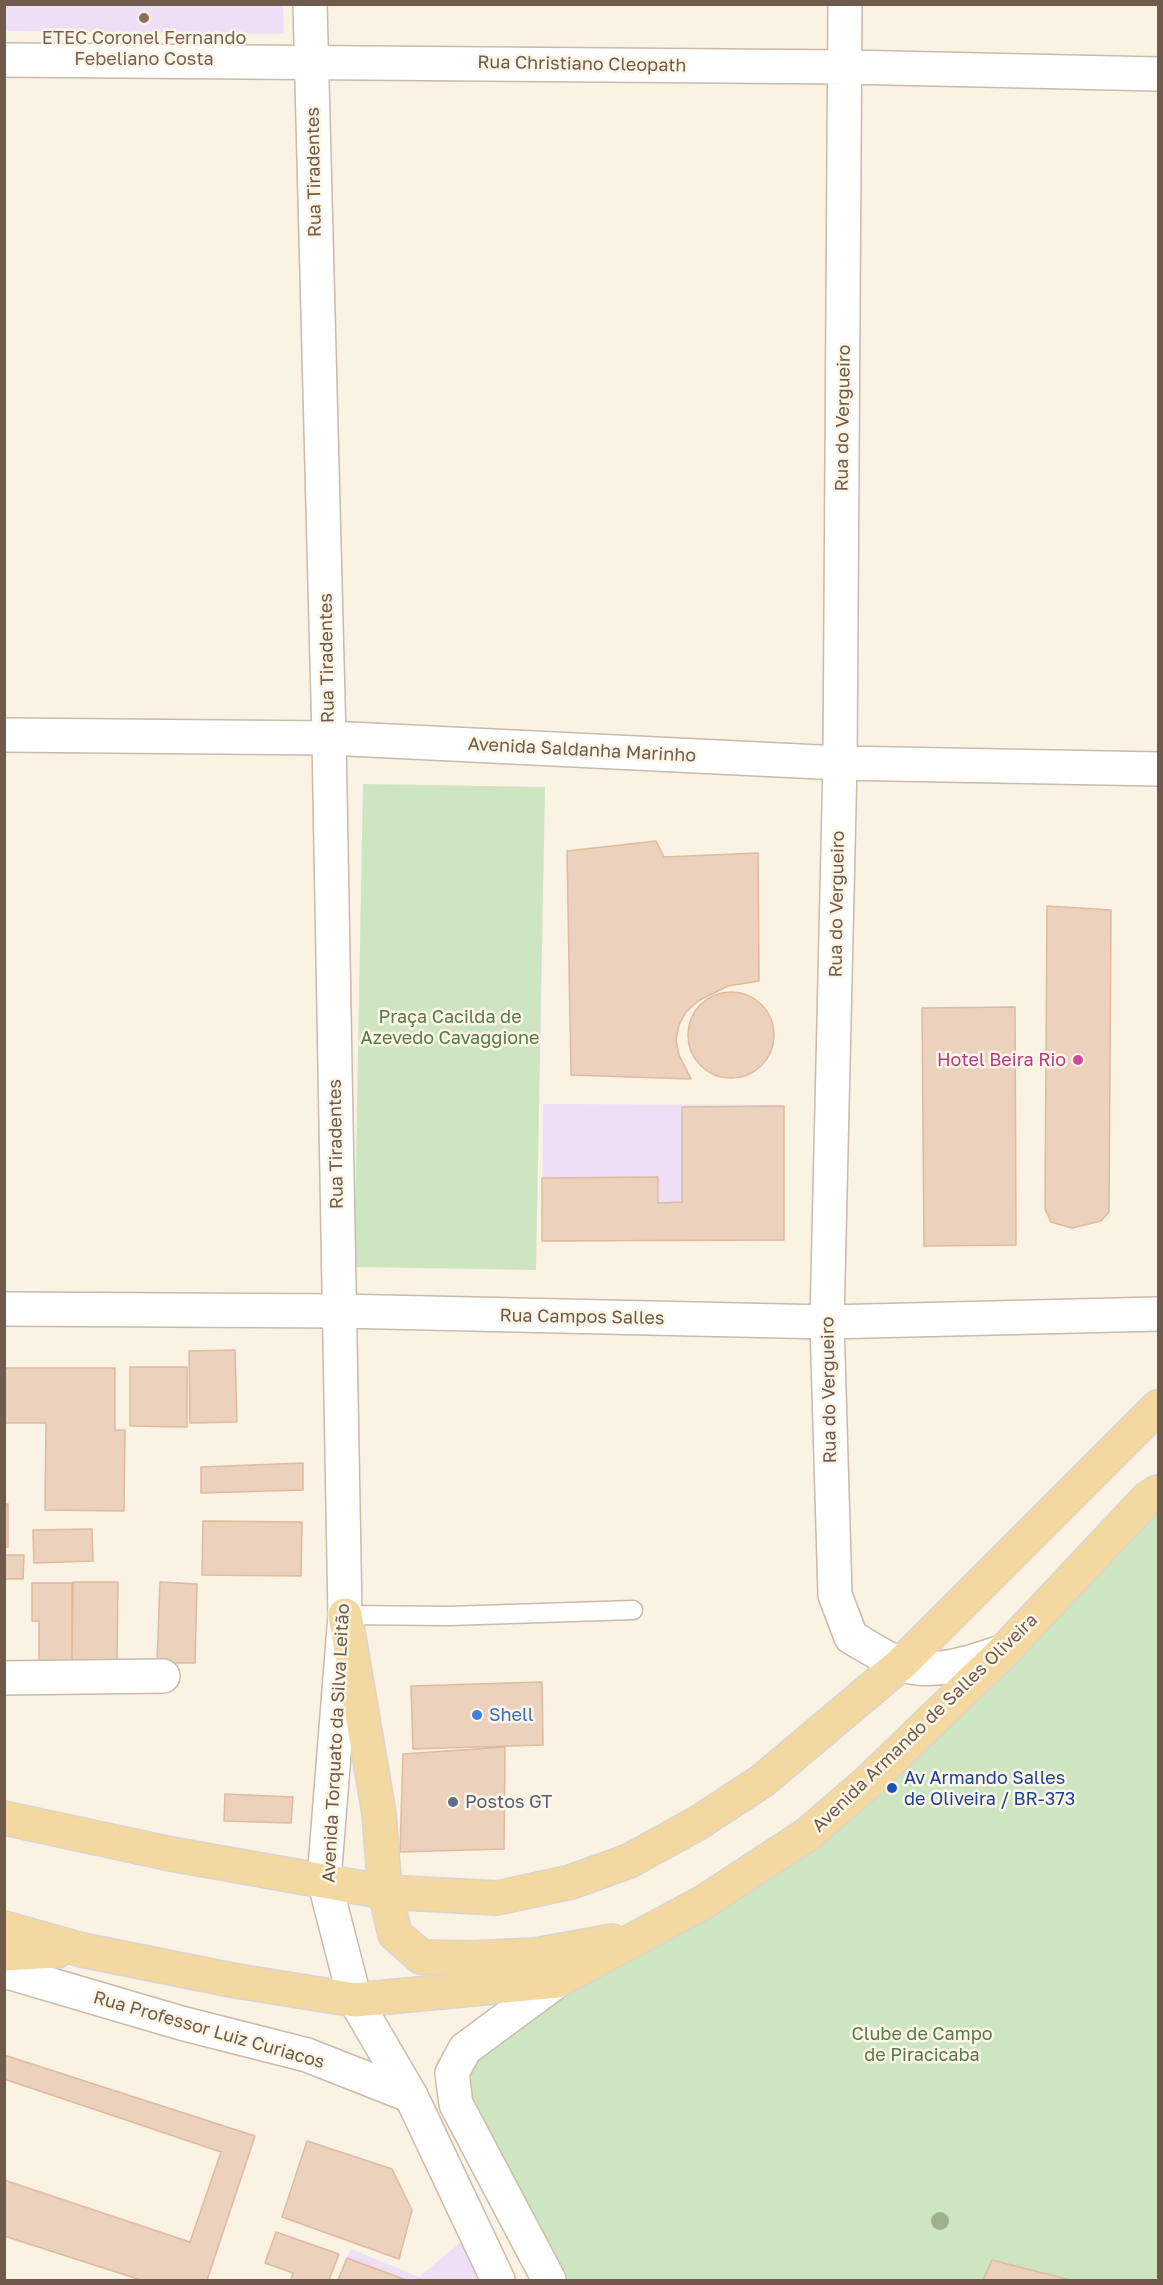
<!DOCTYPE html>
<meta charset="utf-8">
<style>
body{margin:0}
#map{position:relative;width:1163px;height:2285px;overflow:hidden;background:#faf2e2;font-family:"Golos Text",sans-serif}
canvas{display:block}
.frame{position:absolute;inset:0;border:6px solid #6f5a4b;pointer-events:none}
</style>
<div id="map">
<canvas width="1163" height="2285"></canvas>
<div class="frame"></div>
</div>
<script>
const g = document.querySelector('canvas').getContext('2d');
g.lineJoin = 'round';
function paint(path, color) { g.fillStyle = color; g.fill(path, 'evenodd'); }
function strokePath(path, color, width, dash) { g.strokeStyle = color; g.lineWidth = width; g.lineCap = dash ? 'butt' : 'round'; g.setLineDash(dash || []); g.stroke(path); }
function label(font, color, halo, rows, align = 'center') {
  g.font = font + ' "Golos Text",sans-serif'; g.lineWidth = 5; g.setLineDash([]); g.textBaseline = 'middle'; g.strokeStyle = halo; g.fillStyle = color; for (const [text, x, y, turn = 0] of rows) {
    g.save(); g.translate(x, y); g.rotate((+turn || 0) * Math.PI / 180); g.textAlign = isNaN(turn) ? turn : align; if (halo) g.strokeText(text, 0, 0); g.fillText(text, 0, 0); g.restore();
  }
}
paint(new Path2D(`
 M5,4L283,5L284,34L5,31Z
 M543,1104L783,1105V1240L542,1239Z
 M461,2242L480,2280H338L351,2249L419,2277Z`), '#efdff6');
paint(new Path2D(`
 M363,784L545,787L536,1270L354,1267Z
 M1158,1492V2280H549L456,2104L465,2049L771,1860Z`), '#cee5c2');
const building = new Path2D(`
 M656,841L664,857L758,853L759,981L728,986L698,1001L686,1012L679,1025L676,1040L679,1055L691,1079L571,1075L567,851Z
 M1047,906L1111,910L1109,1212L1101,1221L1072,1228L1051,1222L1045,1209Z
 M688 1035a43 43 0 1 1 86 0a43 43 0 1 1-86 0Z
 M1015,1007L1016,1245L924,1246L922,1008Z
 M784,1106V1240L542,1241V1178L658,1177V1203L682,1202V1107Z
 M235,1350L237,1422L190,1423L189,1351Z
 M130,1367H187V1427L130,1426Z
 M4,1368H115V1430H125L124,1511L45,1510L46,1423H4Z
 M303,1463V1490L201,1493V1467Z
 M4,1504H8V1547H4Z
 M203,1521L302,1522L301,1576L202,1575Z
 M92,1529L93,1561L34,1563L33,1530Z
 M4,1555H24L23,1579H4Z
 M73,1582H118L117,1662H72Z
 M160,1582L197,1584L195,1663H157Z
 M32,1583H72V1667H39V1621H32Z
 M542,1682L543,1745L413,1749L411,1686Z
 M505,1747L504,1849L400,1852L403,1754Z
 M225,1794L293,1797L291,1823L224,1821Z
 M4,2055L255,2136L207,2280H141L4,2236Z
 M4,2079L221,2152L190,2242L4,2180Z
 M307,2141L392,2169L412,2210L399,2259L282,2217Z
 M276,2232L339,2254L329,2280H291L293,2273L265,2263Z
 M347,2258L406,2280H338Z
 M992,2260L1070,2280H983Z`);
paint(building, '#ecd2bc');
strokePath(building, '#deba9e', 1.5);
const service = new Path2D(`
 M345,1615L449,1616L633,1610`);
const minor = new Path2D(`
 M845,4L840,763L827,1322L835,1595L851,1637C867,1646 883,1657 900,1664C933,1676 973,1662 1004,1651
 M4,60L846,67L1158,74
 M4,735L329,738L840,763L1158,769
 M4,1309L339,1311L827,1322L1158,1314
 M4,1678L163,1676`);
const tertiary = new Path2D(`
 M310,4L329,738L345,1615L324,1880L355,2000
 M4,1971L181,2023L307,2055L411,2096`);
const secondary = new Path2D(`
 M355,2000L411,2096L498,2280
 M549,2280L456,2104L452,2073L465,2049L557,1981`);
const primary = new Path2D(`
 M345,1615L379,1813L385,1892L395,1934L421,1957L472,1958L536,1955L612,1941
 M4,1818L171,1854L385,1892L497,1898L571,1882L629,1861L698,1823L762,1781L901,1664L1158,1407
 M4,1928L82,1950L231,1980L355,2000L557,1981L704,1902L808,1834L866,1784L1004,1651L1147,1499L1158,1492
 M4,1954L57,1951`);
strokePath(service, '#c9baaa', 21);
strokePath(minor, '#c9baaa', 36);
strokePath(tertiary, '#c9baaa', 36);
strokePath(secondary, '#cebcaa', 36);
strokePath(primary, '#dad4d0', 36);
strokePath(service, '#fff', 18);
strokePath(minor, '#fff', 33);
strokePath(tertiary, '#fff', 33);
strokePath(secondary, '#fff', 33);
strokePath(primary, '#f3d99f', 33);
g.fillStyle = '#9fb08d';
for (const [x, y] of [
 [940,2221]
]) { g.beginPath(); g.arc(x, y, 9, 0, 2 * Math.PI); g.fill(); }
for (const [x, y, r, color] of [
 [144,18,6,"#8d6e63"],
 [1078,1060,6,"#d1479c"],
 [477,1715,6,"#3f7fe0"],
 [892,1788,6,"#1a4fb4"],
 [453,1802,6,"#5c6f8a"]
]) { const dot = new Path2D(); dot.arc(x, y, r, 0, 2 * Math.PI); g.fillStyle = color; g.fill(dot); strokePath(dot, '#fdf6e7', 2); }
label('18px', '#785e54', '#fdf6e7', [
 ["ETEC Coronel Fernando",144,38],
 ["Febeliano Costa",144,59]
]);
label('18px', '#6f5a4b', '#fdf6e7', [
 ["Rua Christiano Cleopath",582,64,1],
 ["Rua Tiradentes",314,172,-91],
 ["Rua do Vergueiro",843,418,-89],
 ["Rua Tiradentes",327,658,-91],
 ["Avenida Saldanha Marinho",582,750,3],
 ["Rua do Vergueiro",837,904,-89],
 ["Rua Tiradentes",336,1144,-91],
 ["Rua Campos Salles",582,1317,1],
 ["Rua do Vergueiro",829,1390,-91],
 ["Avenida Armando de Salles Oliveira",925,1723,-44],
 ["Avenida Torquato da Silva Leitão",336,1743,-87],
 ["Rua Professor Luiz Curiacos",209,2030,16]
]);
label('18px', '#547a47', '#fdf6e7', [
 ["Praça Cacilda de",450,1017],
 ["Azevedo Cavaggione",450,1038],
 ["Clube de Campo",922,2034],
 ["de Piracicaba",922,2055]
]);
label('18px', '#b23c85', '#fdf6e7', [
 ["Hotel Beira Rio",1066,1060]
], 'right');
label('18px', '#366cbe', '#fdf6e7', [
 ["Shell",489,1715]
], 'left');
label('18px', '#164399', '#fdf6e7', [
 ["Av Armando Salles",904,1778],
 ["de Oliveira / BR-373",904,1799]
], 'left');
label('18px', '#4e5e75', '#fdf6e7', [
 ["Postos GT",465,1802]
], 'left');
</script>
